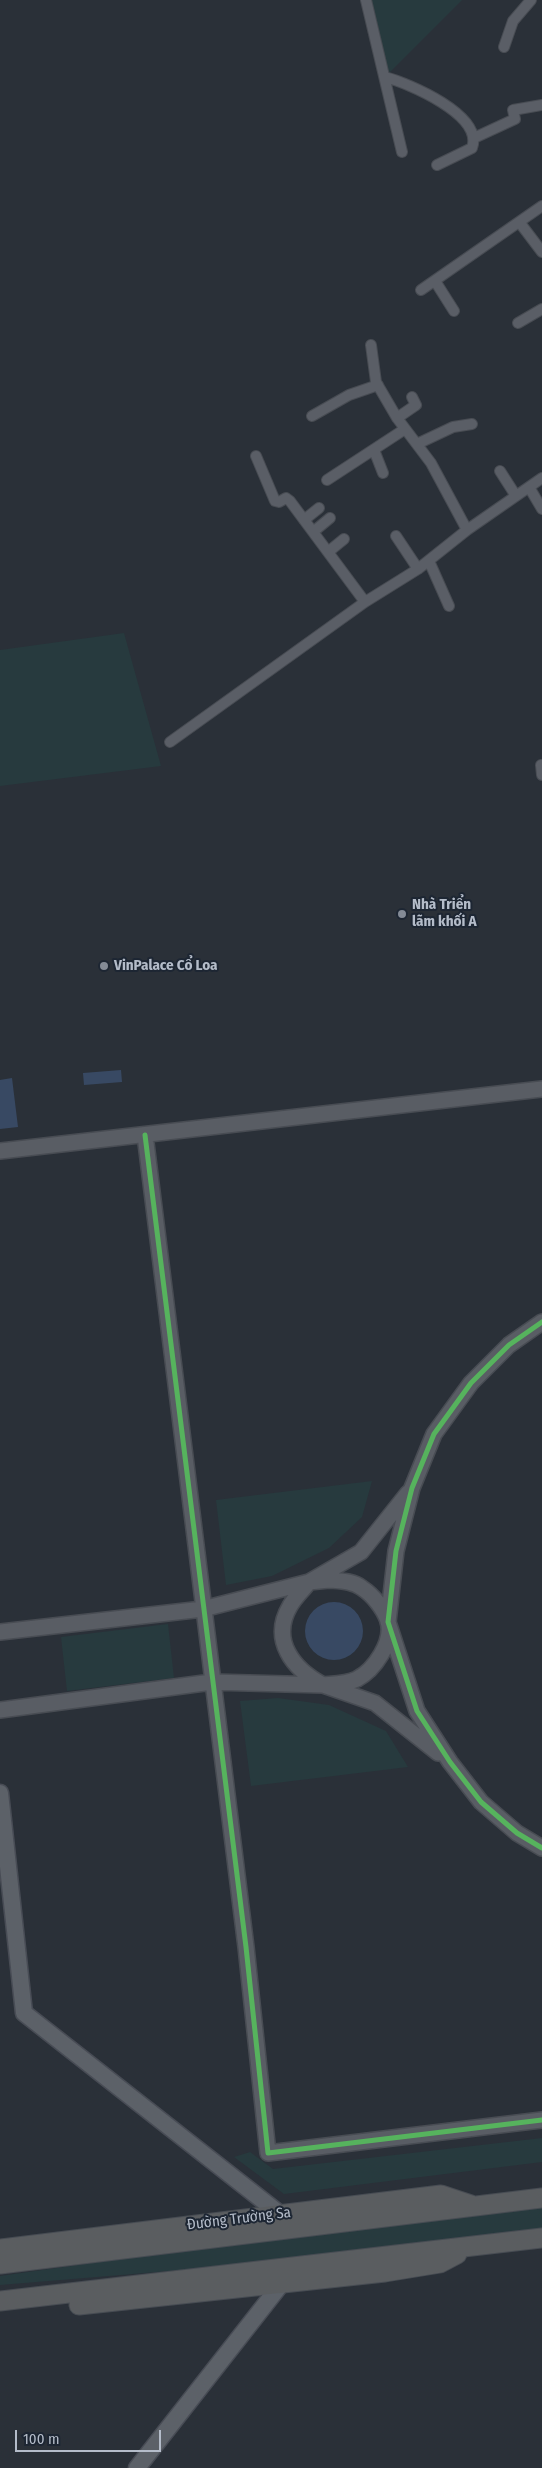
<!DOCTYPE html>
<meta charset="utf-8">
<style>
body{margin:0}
#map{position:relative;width:542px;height:2468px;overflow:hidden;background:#2a3038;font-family:"Fira Sans Condensed",sans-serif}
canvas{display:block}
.scale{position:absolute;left:15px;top:2430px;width:146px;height:22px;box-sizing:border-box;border:2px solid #b4bcc9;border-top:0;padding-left:6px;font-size:15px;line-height:18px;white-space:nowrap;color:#b4bcc9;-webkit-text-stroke:4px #1d2633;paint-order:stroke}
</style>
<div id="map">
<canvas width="542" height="2468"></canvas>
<div class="scale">100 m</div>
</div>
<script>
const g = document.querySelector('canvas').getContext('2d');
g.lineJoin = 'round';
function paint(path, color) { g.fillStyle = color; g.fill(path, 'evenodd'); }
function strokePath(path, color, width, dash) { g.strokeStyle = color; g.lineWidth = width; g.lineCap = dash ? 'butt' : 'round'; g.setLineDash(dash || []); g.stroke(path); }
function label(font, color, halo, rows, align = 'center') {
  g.font = font + ' "Fira Sans Condensed",sans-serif'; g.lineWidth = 4; g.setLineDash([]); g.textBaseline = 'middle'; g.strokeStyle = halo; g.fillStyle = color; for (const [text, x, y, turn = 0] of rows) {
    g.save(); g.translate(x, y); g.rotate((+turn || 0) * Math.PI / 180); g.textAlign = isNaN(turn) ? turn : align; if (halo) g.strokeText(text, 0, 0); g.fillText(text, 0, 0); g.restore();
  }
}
paint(new Path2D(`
 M366,0H462L385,77Z
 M124,633L161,766L0,786V650Z
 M372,1481L362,1517L329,1548L272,1576L226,1585L216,1500Z
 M168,1624L174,1678L67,1691L61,1637Z
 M278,1698L329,1705L386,1731L408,1767L251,1786L240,1701Z
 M542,2138V2162L284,2194L234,2157L250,2152L273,2169Z
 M542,2204V2229L254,2264L0,2285V2276L204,2247Z`), '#273a3e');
paint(new Path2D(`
 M121,1070L122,1082L84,1085L83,1073Z
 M12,1078L18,1127L0,1129V1080Z
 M305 1631a29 29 0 1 1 58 0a29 29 0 1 1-58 0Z`), '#384963');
const street = new Path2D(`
 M366,0L402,152
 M504,47L513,21L531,0
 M385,77C408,83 484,115 472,148L437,165
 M474,138L515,119L513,110L542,105
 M520,223L542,252
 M435,281L454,311
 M421,290L542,206
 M518,323L542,309
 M371,345L376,382L397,418L431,463L467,530
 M312,416L349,395L378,385
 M397,418L416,405L412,397
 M417,444L453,427L472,424
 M374,450L383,473
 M256,456L275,501L279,502L286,498L290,501L365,602
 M500,471L516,496
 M327,480L405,429
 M529,487L542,509
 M304,520L319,508
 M313,532L330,518
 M396,536L418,569
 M328,552L344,539
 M429,561L449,606
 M170,742L365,602L418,569L467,530L542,478
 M541,765L542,775`);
const secondary = new Path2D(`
 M145,1135L246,1947L268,2153L542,2120
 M0,1151L542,1089
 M542,1322L509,1345L471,1383L434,1434L412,1488L396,1551L388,1622L417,1711L450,1762L481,1802L517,1833L542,1848
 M329,1580C341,1581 353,1581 362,1588C373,1595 384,1609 388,1621C394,1642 374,1670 357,1679C347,1684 334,1684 323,1685C293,1669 270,1640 290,1606C295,1597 303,1590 309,1582Z
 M0,1632L203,1609L309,1582L361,1552L408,1493
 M0,1710L212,1682L323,1685L375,1703L438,1753`);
const primary = new Path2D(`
 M0,1793L24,2013L280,2214
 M137,2468L282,2283`);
const highway = new Path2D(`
 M0,2249L441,2195L471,2205
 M0,2264L542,2198
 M0,2301L542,2238
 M79,2305L385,2272L440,2263L457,2254`);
strokePath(street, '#484c53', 12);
strokePath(secondary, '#484c53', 18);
strokePath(primary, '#484c55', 19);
strokePath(highway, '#474c53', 21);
strokePath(street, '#5a5e66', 10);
strokePath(secondary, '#595d64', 15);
strokePath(primary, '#5c6168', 16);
strokePath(highway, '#5a5d60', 19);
strokePath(new Path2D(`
 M145,1135L246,1947L268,2153L542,2120
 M542,1322L509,1345L471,1383L434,1434L412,1488L396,1551L388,1622L417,1711L450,1762L481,1802L517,1833L542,1848`), '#56b35d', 5);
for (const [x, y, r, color] of [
 [402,914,5,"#848b96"],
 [104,966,5,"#848b96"]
]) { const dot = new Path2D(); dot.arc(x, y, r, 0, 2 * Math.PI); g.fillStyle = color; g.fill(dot); strokePath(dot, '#1d2633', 2); }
label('bold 15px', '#b4bcc9', '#1d2633', [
 ["Nhà Triển",412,905],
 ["lãm khối A",412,922],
 ["VinPalace Cổ Loa",114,966]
], 'left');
label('15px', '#b4bcc9', '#1d2633', [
 ["Đường Trường Sa",239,2219,-7]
]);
</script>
